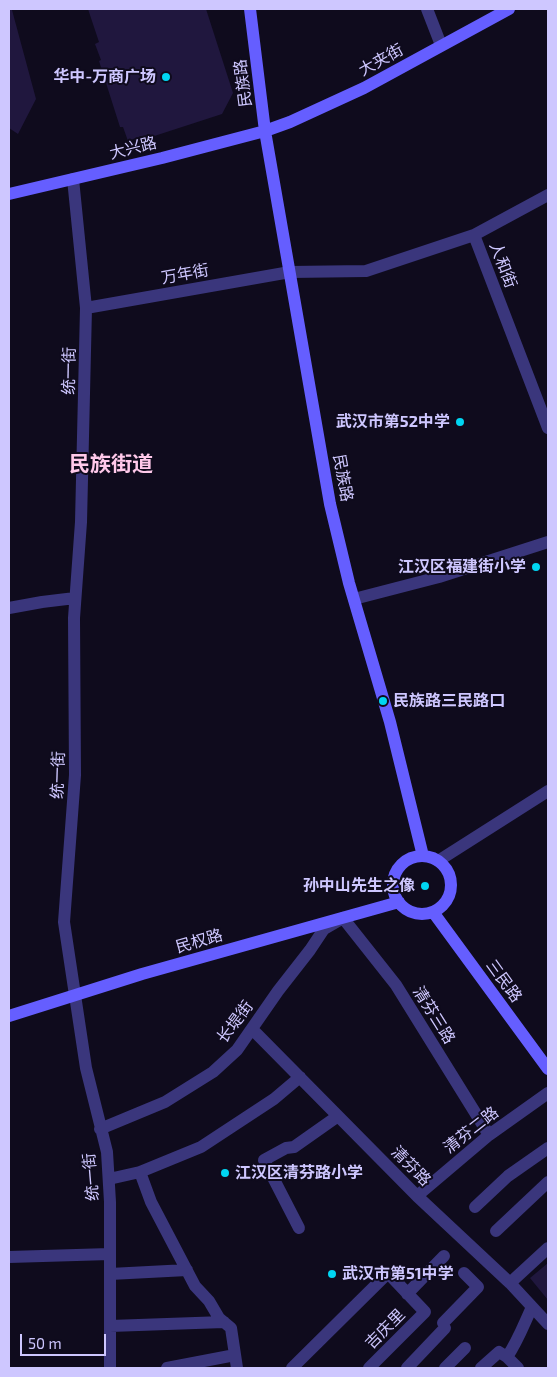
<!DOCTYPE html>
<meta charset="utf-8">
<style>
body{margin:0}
#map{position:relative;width:557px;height:1377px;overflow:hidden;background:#0f0b1d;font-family:"Exo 2",sans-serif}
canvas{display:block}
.frame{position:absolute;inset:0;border:10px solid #cec7ff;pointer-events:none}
.scale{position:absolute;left:20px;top:1334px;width:86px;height:22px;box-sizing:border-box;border:2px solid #cec7ff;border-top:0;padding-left:6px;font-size:15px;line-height:18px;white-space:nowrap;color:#cec7ff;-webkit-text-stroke:4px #0f0b1d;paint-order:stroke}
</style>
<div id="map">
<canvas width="557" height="1377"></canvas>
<div class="frame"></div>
<div class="scale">50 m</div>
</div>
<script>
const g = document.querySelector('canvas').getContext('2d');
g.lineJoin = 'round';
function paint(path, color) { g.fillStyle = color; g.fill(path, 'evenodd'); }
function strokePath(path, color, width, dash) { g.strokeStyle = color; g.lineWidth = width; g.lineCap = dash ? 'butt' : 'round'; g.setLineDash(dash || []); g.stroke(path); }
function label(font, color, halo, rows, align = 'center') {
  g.font = font + ' "Exo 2","Noto Sans SC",sans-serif'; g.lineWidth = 4; g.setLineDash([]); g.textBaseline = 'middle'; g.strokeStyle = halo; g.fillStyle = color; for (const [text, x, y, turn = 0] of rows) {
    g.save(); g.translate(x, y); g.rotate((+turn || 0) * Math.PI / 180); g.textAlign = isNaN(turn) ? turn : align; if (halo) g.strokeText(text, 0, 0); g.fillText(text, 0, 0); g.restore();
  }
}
paint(new Path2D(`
 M88,9H206L233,93L222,114L142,140L141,136L128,141L123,127H120L99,61L101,60L95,44L99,42Z
 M9,10H12L36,99L18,134L9,128Z
 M548,1263V1300L530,1278Z`), '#20173e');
strokePath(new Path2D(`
 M427,9L441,45
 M73,179L86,308L81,522L74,618L75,775L64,922L86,1068L107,1152L110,1202V1368
 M474,235L548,195
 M86,308L290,272L366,271L474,235L548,428
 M354,599L439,577L548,542
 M9,608L42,602L75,598
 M438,861L548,791
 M252,1029L417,1196L510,1283L548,1324
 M100,1129L165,1102L213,1072L237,1050L278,991L310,950L324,929L343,918L396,985L489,1135
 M140,1172L151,1202L195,1286L209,1301L219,1318L231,1328L237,1368
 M109,1179L140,1172L201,1147L274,1099L300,1077
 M417,1196L489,1135L548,1093
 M475,1207L508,1176L548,1148
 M299,1228L264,1160L286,1148L294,1147L338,1116
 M496,1231L548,1182
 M9,1257L110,1254
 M110,1274L187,1270
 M510,1283L548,1248
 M407,1294L444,1256
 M443,1323L478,1287L464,1273
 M110,1326L224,1322
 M507,1357L518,1368
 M167,1368L235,1355
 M292,1368L388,1273L425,1312L369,1368
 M407,1368L445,1328
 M445,1368L465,1348
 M481,1368L499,1352L507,1357C518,1341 524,1324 532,1307`), '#3a367c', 12);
strokePath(new Path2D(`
 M250,9L265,131L330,504L349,583L390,722L423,856
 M9,194L162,158L265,131L290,122L364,88L509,9
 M393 885a29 29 0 1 1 58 0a29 29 0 1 1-58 0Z
 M433,912L548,1069
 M9,1016L142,974L399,902`), '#655eff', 12);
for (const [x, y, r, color] of [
 [166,77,5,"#00d5f2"],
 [460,422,5,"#00d5f2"],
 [536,567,5,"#00d5f2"],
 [383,701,5,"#00d5f2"],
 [425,886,5,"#00d5f2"],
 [225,1173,5,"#00d5f2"],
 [332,1274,5,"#00d5f2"]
]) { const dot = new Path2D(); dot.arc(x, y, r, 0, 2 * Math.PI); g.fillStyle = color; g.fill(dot); strokePath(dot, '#0f0b1d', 2); }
label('16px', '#cec7ff', '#0f0b1d', [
 ["大夹街",381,60,-29],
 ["民族路",243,83,-97],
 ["大兴路",133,148,-14],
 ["人和街",503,265,69],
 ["万年街",185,274,-10],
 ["统一街",69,371,-89],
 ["民族路",343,478,80],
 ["统一街",58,775,-88],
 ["民权路",199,941,-16],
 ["三民路",504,981,54],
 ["清芬三路",434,1015,58],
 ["长堤街",235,1022,-53],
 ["清芬二路",471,1130,-38],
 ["清芬路",411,1166,45],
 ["统一街",91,1177,-95],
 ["吉庆里",385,1329,-45]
]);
label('bold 16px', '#cec7ff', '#0f0b1d', [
 ["华中-万商广场",156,77],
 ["武汉市第52中学",450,422],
 ["江汉区福建街小学",526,567],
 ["民族路三民路口",393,701,"left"],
 ["孙中山先生之像",415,886],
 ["江汉区清芬路小学",235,1173,"left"],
 ["武汉市第51中学",342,1274,"left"]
], 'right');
label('bold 21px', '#ffc9ea', '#0f0b1d', [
 ["民族街道",111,464]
]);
</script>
